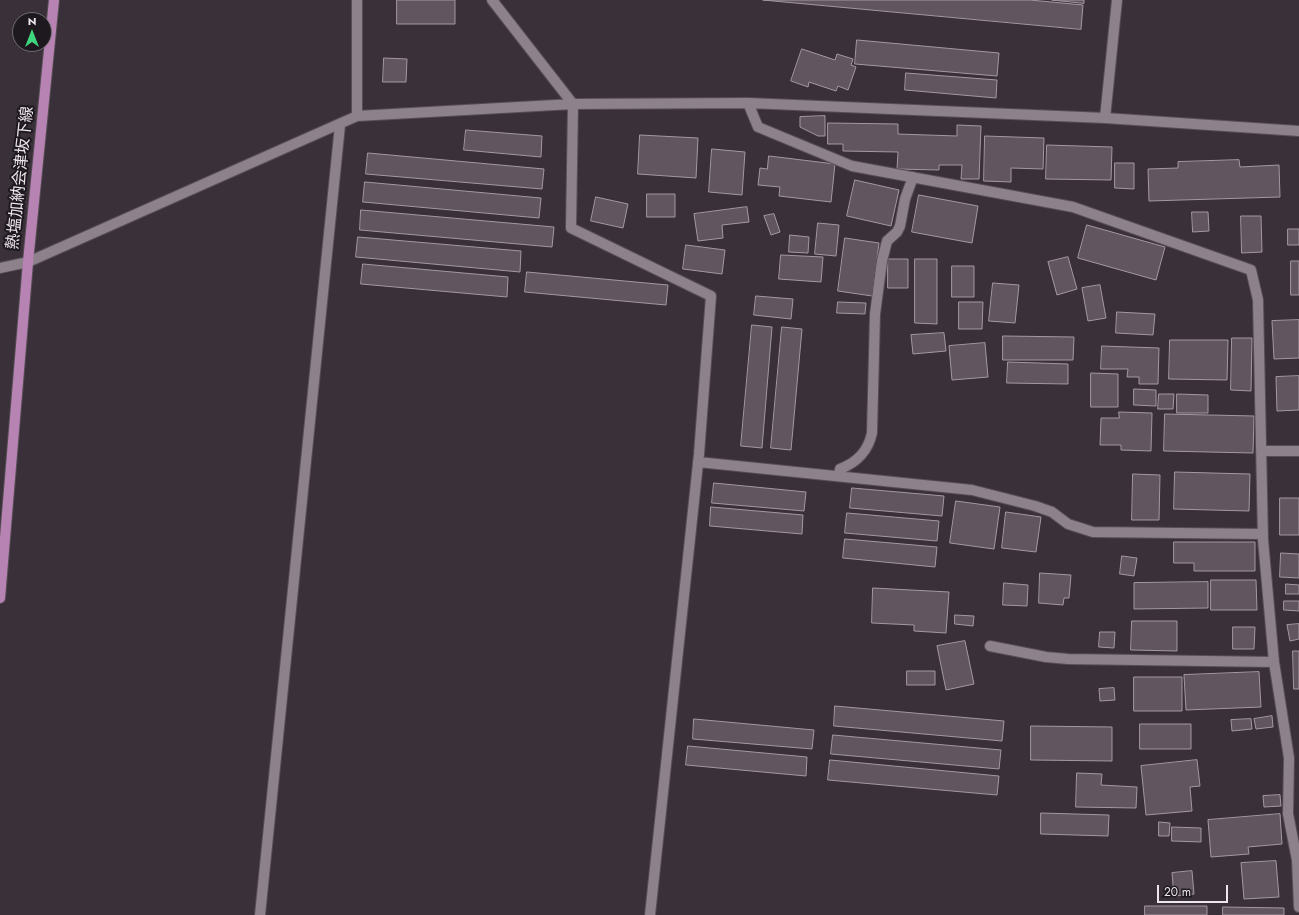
<!DOCTYPE html>
<meta charset="utf-8">
<style>
body{margin:0}
#map{position:relative;width:1299px;height:915px;overflow:hidden;background:#3a3039;font-family:Jost,sans-serif}
canvas{display:block}
.north{position:absolute;left:12px;top:12px;width:40px;height:40px;box-sizing:border-box;background:#1e191e;border:1px solid #716b70;border-radius:50%;rotate:0deg;font-size:11px;font-weight:700;line-height:16px;text-align:center;color:#ede6ec}
.north::after{content:'';display:block;margin:auto;width:14px;height:18px;background:#3ed77d;clip-path:polygon(50% 0,100% 100%,50% 72%,0 100%)}
.scale{position:absolute;left:1157px;top:885px;width:71px;height:18px;box-sizing:border-box;border:2px solid #ede6ec;border-top:0;padding-left:5px;font-size:12px;line-height:14px;white-space:nowrap;color:#ede6ec;-webkit-text-stroke:3px #1e191e;paint-order:stroke}
</style>
<div id="map">
<canvas width="1299" height="915"></canvas>
<div class="north">N</div>
<div class="scale">20 m</div>
</div>
<script>
const g = document.querySelector('canvas').getContext('2d');
g.lineJoin = 'round';
function paint(path, color) { g.fillStyle = color; g.fill(path, 'evenodd'); }
function strokePath(path, color, width, dash) { g.strokeStyle = color; g.lineWidth = width; g.lineCap = dash ? 'butt' : 'round'; g.setLineDash(dash || []); g.stroke(path); }
function label(font, color, halo, rows, align = 'center') {
  g.font = font + ' Jost,"Noto Sans JP",sans-serif'; g.lineWidth = 4; g.setLineDash([]); g.textBaseline = 'middle'; g.strokeStyle = halo; g.fillStyle = color; for (const [text, x, y, turn = 0] of rows) {
    g.save(); g.translate(x, y); g.rotate((+turn || 0) * Math.PI / 180); g.textAlign = isNaN(turn) ? turn : align; if (halo) g.strokeText(text, 0, 0); g.fillText(text, 0, 0); g.restore();
  }
}
const building = new Path2D(`
 M397,0H455V24H397Z
 M763,0H1030L1083,5L1081,29Z
 M1052,0H1084V3Z
 M857,40L999,53L997,76L855,64Z
 M802,49L835,60L837,54L853,59L851,65L856,67L848,90L838,86L836,91L809,82L808,87L791,81Z
 M384,58L407,59L406,82H383Z
 M906,73L997,80L996,98L905,90Z
 M825,116V136H818L800,127V117Z
 M828,123L898,124V134L957,136V125L981,126L979,179H961L962,165H939V170L897,169L898,152L843,151V144H828Z
 M466,130L542,136L541,157L464,150Z
 M640,135L698,138L696,178L638,174Z
 M985,136L1044,138L1043,169L1011,168V182L984,181Z
 M1047,145L1112,147L1111,180L1046,179Z
 M712,149L745,152L742,195L709,192Z
 M368,153L544,169L542,189L366,174Z
 M769,156L835,164L831,202L779,196L780,187L758,185L760,168L767,169Z
 M1239,160L1240,167L1279,165L1280,197L1149,201L1148,169L1178,168V162Z
 M1115,163H1134V189L1115,188Z
 M855,180L899,190L891,226L847,216Z
 M365,182L541,198L539,218L363,202Z
 M647,194H675V217H647Z
 M919,195L978,206L972,243L912,232Z
 M596,197L628,204L623,228L591,221Z
 M747,207L749,222L722,225L723,238L698,241L694,214Z
 M361,210L554,227L552,247L360,230Z
 M1192,212H1208L1209,231L1193,232Z
 M774,214L780,232L771,235L764,216Z
 M1241,216H1261L1262,252L1242,253Z
 M818,223L839,225L836,256L815,254Z
 M1087,225L1165,247L1156,280L1078,258Z
 M1288,229H1299V245H1288Z
 M790,235L809,237L808,253L789,252Z
 M358,237L521,251L520,272L356,257Z
 M845,238L879,243L872,296L838,291Z
 M686,245L725,250L722,274L683,269Z
 M781,255L823,257L821,282L779,279Z
 M1068,257L1077,289L1057,295L1048,262Z
 M888,259H908V288H888Z
 M915,259H937V324L915,323Z
 M1291,261H1299V295H1291Z
 M363,264L508,277L507,297L361,284Z
 M952,266H974V297H952Z
 M527,272L668,285L666,305L525,292Z
 M993,283L1019,285L1015,323L989,321Z
 M1100,285L1106,318L1088,321L1082,288Z
 M756,296L793,299L791,319L754,315Z
 M838,302L866,303L865,314L837,313Z
 M959,302H983L982,329H959Z
 M1117,312L1155,314L1153,335L1116,333Z
 M1299,320V358L1274,359L1272,321Z
 M752,325L772,327L762,448L741,446Z
 M782,327L802,329L791,450L771,448Z
 M944,333L946,351L913,354L911,335Z
 M1003,336L1074,337L1073,360H1003Z
 M1232,338H1252L1251,391L1231,390Z
 M1170,340H1228L1227,380L1169,379Z
 M985,343L988,377L952,380L949,346Z
 M1102,346L1159,348L1158,384H1139V377H1127L1128,369H1101Z
 M1008,362L1068,364V384L1007,383Z
 M1091,373L1118,374V407H1091Z
 M1299,376V410L1277,411L1276,377Z
 M1134,389L1156,390V406L1134,405Z
 M1159,394H1174L1173,409H1158Z
 M1177,394L1208,395V413H1177Z
 M1119,412L1152,413L1151,451L1121,450V445H1100L1101,418H1119Z
 M1165,414L1254,416L1253,453L1164,451Z
 M1175,472L1250,474L1249,511L1174,509Z
 M1133,474L1160,475L1159,520H1132Z
 M714,483L806,492L804,511L712,503Z
 M852,488L944,496L942,516L850,508Z
 M1280,498H1299V535H1280Z
 M956,501L1000,507L994,549L950,543Z
 M711,507L803,515L802,534L710,526Z
 M1006,512L1041,517L1036,552L1002,548Z
 M847,513L939,521L937,541L845,533Z
 M845,539L937,547L935,567L843,558Z
 M1174,542H1255V571H1194V563H1174Z
 M1281,553L1299,554V578L1280,577Z
 M1122,556L1137,558L1134,576L1120,574Z
 M1040,573L1071,575L1069,598H1064L1063,605L1039,603Z
 M1211,580H1256L1257,610H1211Z
 M1208,582V608L1134,609V583Z
 M1004,583L1028,585L1027,606L1003,605Z
 M1286,584L1299,585V594H1286Z
 M873,588L949,592L946,633L914,631V625L872,623Z
 M1284,601H1299V611L1284,610Z
 M955,615L974,616L973,626L955,624Z
 M1132,621H1177V651L1131,650Z
 M1299,624V639L1290,641L1287,625Z
 M1233,627H1255L1254,649H1233Z
 M1100,632H1115L1114,648L1099,647Z
 M965,641L974,684L946,690L937,646Z
 M1293,651H1299V689H1294Z
 M907,671H935V685H907Z
 M1259,672L1261,707L1186,710L1184,675Z
 M1134,677H1182V711H1134Z
 M1114,688L1115,700L1100,701L1099,689Z
 M835,706L1004,721L1002,741L834,726Z
 M1272,716L1273,727L1256,729L1254,719Z
 M694,719L814,730L812,749L693,739Z
 M1251,719L1252,729L1232,731L1231,720Z
 M1140,724H1191V749H1140Z
 M1031,726L1112,727V761L1031,760Z
 M833,735L1001,750L999,769L831,754Z
 M688,746L807,757L806,776L686,765Z
 M830,760L999,776L997,795L828,780Z
 M1197,760L1200,786L1190,787L1192,811L1146,815L1141,766Z
 M1077,773L1102,774L1101,785L1137,787L1136,808L1076,807Z
 M1280,795L1281,806L1264,807L1263,796Z
 M1041,813L1109,815L1108,836L1041,834Z
 M1280,814L1282,844L1248,847L1249,854L1211,857L1208,820Z
 M1159,822L1170,823L1169,836H1159Z
 M1172,827L1201,828V842L1172,841Z
 M1276,861L1279,897L1244,899L1241,863Z
 M1192,871L1194,894L1174,896L1172,873Z
 M1145,906H1207V915H1145Z
 M1223,907L1284,908V915H1223Z`);
paint(building, '#615560');
strokePath(building, '#a498a3', 1);
const minor = new Path2D(`
 M492,0L573,104L571,228L711,296L699,454L650,915
 M748,103L758,127L852,166L1073,207L1251,270L1258,300L1263,540L1274,662L1289,758L1288,814L1297,860L1299,907
 M357,116V0
 M1105,118L1117,0
 M0,268L28,262L357,116L573,104L748,103L1105,118L1299,131
 M1262,451H1299
 M698,462L972,490L1035,506L1052,512L1068,524L1093,532L1263,534
 M839,476L840,469C858,462 868,451 872,433L875,314L882,261L887,241L897,232L900,226L905,199L913,177
 M990,646L1046,657L1068,659L1274,662
 M260,915L340,125`);
const major = new Path2D(`
 M0,598L28,262L54,0`);
strokePath(minor, '#564e55', 12);
strokePath(major, '#564e55', 12);
strokePath(minor, '#8d818b', 10);
strokePath(major, '#b783b3', 10);
label('16px', '#ede6ec', '#1e191e', [
 ["熱塩加納会津坂下線",21,178,-84]
]);
</script>
